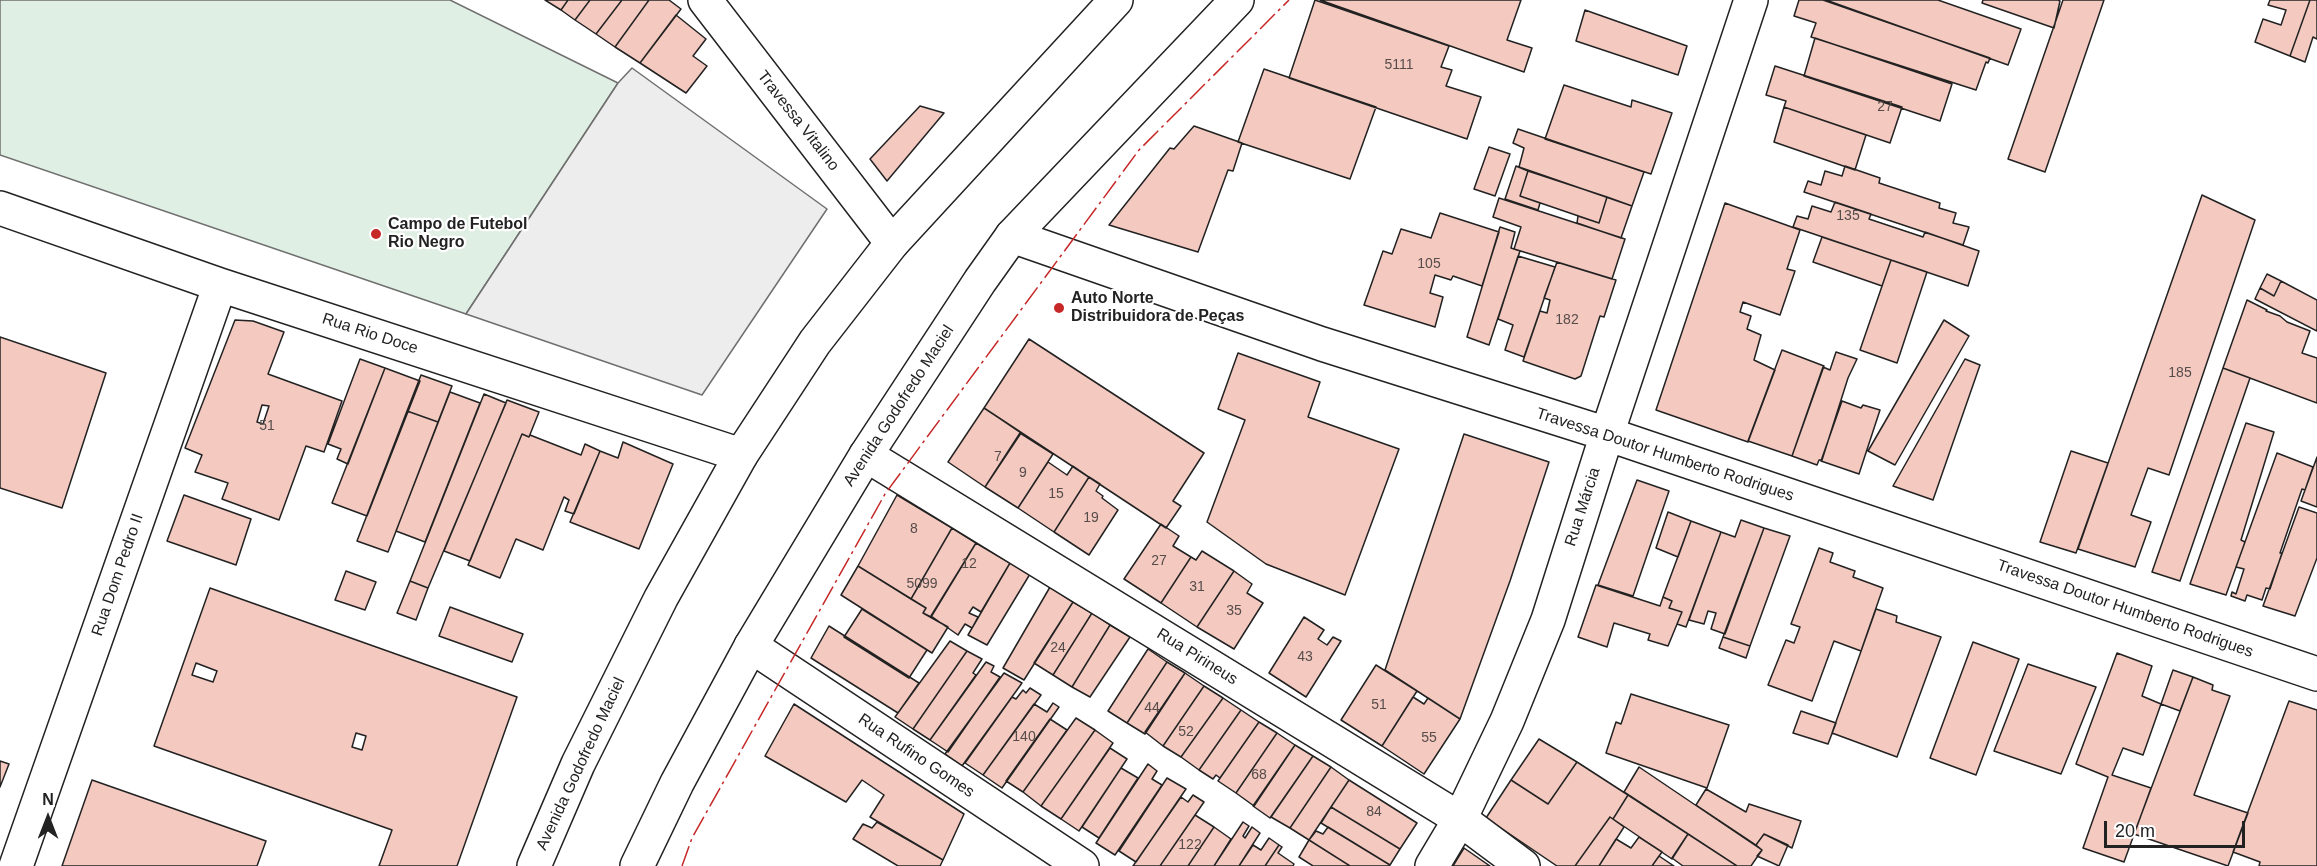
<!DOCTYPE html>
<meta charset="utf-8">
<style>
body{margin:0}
#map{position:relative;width:2317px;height:866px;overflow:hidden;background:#fff;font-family:Arial,sans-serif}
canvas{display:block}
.north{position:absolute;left:18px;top:788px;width:60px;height:60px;-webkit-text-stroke:4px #fff;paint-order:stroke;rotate:0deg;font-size:16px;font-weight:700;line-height:24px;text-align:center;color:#222}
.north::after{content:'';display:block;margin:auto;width:21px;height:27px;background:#222;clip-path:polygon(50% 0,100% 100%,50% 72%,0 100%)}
.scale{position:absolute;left:2104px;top:821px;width:141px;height:27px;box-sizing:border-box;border:3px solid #222;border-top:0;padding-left:8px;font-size:18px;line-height:21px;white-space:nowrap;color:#222;-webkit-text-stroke:4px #fff;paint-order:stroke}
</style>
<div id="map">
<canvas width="2317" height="866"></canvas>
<div class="north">N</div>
<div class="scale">20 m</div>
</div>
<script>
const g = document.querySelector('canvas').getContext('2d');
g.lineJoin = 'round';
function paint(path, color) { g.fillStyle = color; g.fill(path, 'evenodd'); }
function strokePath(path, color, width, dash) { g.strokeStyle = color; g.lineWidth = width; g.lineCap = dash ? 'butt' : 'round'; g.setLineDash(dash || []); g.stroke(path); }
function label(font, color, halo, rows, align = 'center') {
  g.font = font + ' Arial,sans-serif'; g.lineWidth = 4.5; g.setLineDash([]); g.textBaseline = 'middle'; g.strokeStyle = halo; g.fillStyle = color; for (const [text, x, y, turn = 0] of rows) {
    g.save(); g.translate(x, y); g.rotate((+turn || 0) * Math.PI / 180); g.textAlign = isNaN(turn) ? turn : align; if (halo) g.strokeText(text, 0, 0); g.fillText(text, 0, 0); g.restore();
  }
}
const green = new Path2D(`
 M0,0H450L618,83L466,314L0,155Z`);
paint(green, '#e0efe3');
strokePath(green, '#6f6f6f', 1.5);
const parking = new Path2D(`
 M632,68L827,209L702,395L466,314L618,83Z`);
paint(parking, '#ededed');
strokePath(parking, '#6f6f6f', 1.5);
const building = new Path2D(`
 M545,0H568L561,10Z
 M568,0H590L575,20L561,10Z
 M590,0H622L596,34L575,20Z
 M622,0H649L615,47L596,34Z
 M649,0H669L681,9L640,63L615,47Z
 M1315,0L1449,46L1441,67L1452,70L1446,86L1481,97L1467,139L1289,78Z
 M1320,0H1521L1507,40L1532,48L1524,72Z
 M1799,0H1823L1990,58L1988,63L1986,62L1976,90L1811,37L1816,23L1794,16Z
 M1826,0H1938L2021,29L2008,65Z
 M1983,0H2058L2060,1L2054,28L1982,3Z
 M2063,0H2104L2045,172L2008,159Z
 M2270,0H2310L2290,56L2255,42L2263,19L2281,25L2286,10L2268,5Z
 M2310,0H2317V39L2313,37L2305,62L2290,56Z
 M1585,10L1687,46L1678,75L1576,41Z
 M676,15L706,39L693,56L707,66L686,93L640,63Z
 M1815,38L1952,84L1940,121L1804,76Z
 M1775,66L1902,107L1890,143L1784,107L1786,101L1766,95Z
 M1264,69L1376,107L1350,179L1238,142Z
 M1564,85L1631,107L1632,100L1672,113L1651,174L1545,139Z
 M920,106L944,113L887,181L870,159Z
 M1784,107L1866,135L1855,170L1774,142Z
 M1194,126L1242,143L1233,171L1228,170L1198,252L1109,225L1170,148L1174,149Z
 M1518,129L1644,172L1632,206L1519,167L1524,148L1513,143Z
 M1489,147L1510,154L1495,196L1474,189Z
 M1516,166L1528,171L1520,196L1540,203L1538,210L1505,199Z
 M1845,166L1880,178L1879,183L1940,203L1939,208L1956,213L1953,223L1969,227L1963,245L1804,192L1808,181L1821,185L1825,171L1842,176Z
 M1528,171L1607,197L1599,223L1520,196Z
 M2202,195L2255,220L2169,475L2148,468L2131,515L2151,522L2135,567L2078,549Z
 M1607,197L1632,206L1621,238L1577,223L1578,216L1599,223Z
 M1499,198L1625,239L1612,279L1514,249L1521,227L1493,217Z
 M1835,202L1871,214L1869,219L1923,237L1925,232L1979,251L1968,286L1793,227L1797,216L1808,219L1812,206L1831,212Z
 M1725,203L1800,230L1787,269L1795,271L1780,315L1743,302L1740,312L1751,316L1747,329L1761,335L1754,360L1775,370L1748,442L1656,410Z
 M1440,213L1499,232L1482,286L1453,276L1451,280L1435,275L1430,293L1443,297L1435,327L1364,305L1383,251L1392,254L1401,229L1431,238Z
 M1500,227L1515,232L1511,248L1520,251L1489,345L1467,337Z
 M1822,237L1891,260L1882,286L1813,262Z
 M1518,256L1555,267L1524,357L1505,350L1513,325L1498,319Z
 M1891,260L1927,272L1897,363L1860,350Z
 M1557,262L1616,280L1604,317L1600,316L1581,376L1575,379L1523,361L1540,311L1547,313L1550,300L1544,298Z
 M2267,274L2281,281L2274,296L2260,288Z
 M2281,281L2317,300V331L2255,299L2260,288L2274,296Z
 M2247,300L2267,310L2266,311L2280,316L2287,322L2310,331L2302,353L2317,358V403L2223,368Z
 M235,320L253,321L284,332L268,374L342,401L324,452L306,446L279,520L222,499L228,483L195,472L202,455L185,448ZM262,405L269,406L263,424L257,422Z
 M1944,320L1969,336L1895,465L1868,451Z
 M0,337L106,373L62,508L0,488Z
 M1029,339L1204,453L1173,501L1181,506L1166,528L984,408Z
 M1782,350L1824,366L1792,456L1748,441Z
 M1836,352L1857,359L1848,378L1822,460H1819L1817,465L1792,456L1823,367L1830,370Z
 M1238,353L1320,382L1308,417L1399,449L1345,595L1266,564L1207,522L1245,420L1218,409Z
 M360,359L385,368L348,464L337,459L341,449L328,444Z
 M1965,359L1980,365L1933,500L1893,486Z
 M385,368L420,381L367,516L332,503Z
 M2223,368L2250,378L2180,581L2152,572Z
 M421,375L452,386L438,422L407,411Z
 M450,392L480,403L425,542L396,531Z
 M484,394L506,403L428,588L410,581Z
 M507,400L539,412L529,437L522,434L470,561L444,551Z
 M1842,401L1861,408L1863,405L1880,410L1859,474L1821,461Z
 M984,408L1021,433L985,487L948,462Z
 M407,411L438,422L388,552L357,541Z
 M2246,423L2274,432L2241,540L2245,542L2226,595L2190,584Z
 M1020,433L1053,454L1018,508L985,487Z
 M522,434L529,437L530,435L581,455L585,444L600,451L574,514L565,511L569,500L564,497L543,550L516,539L500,578L468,565Z
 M1464,434L1549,462L1510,581L1460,719L1385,670Z
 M623,442L673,464L639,549L570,522L600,451L618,458Z
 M2071,451L2108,463L2076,553L2040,542Z
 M2277,453L2313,467L2305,490L2302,489L2280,553H2282L2270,589L2266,588L2262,600L2247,595L2245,601L2231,596L2232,592L2236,594L2244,569L2236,567Z
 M2317,457V507L2301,501Z
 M1048,462L1067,475L1073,466L1089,477L1054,532L1018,508Z
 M1089,477L1100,484L1096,491L1103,496L1102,498L1118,510L1089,555L1054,532Z
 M1637,480L1669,491L1633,596L1598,585Z
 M184,495L251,519L236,565L167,541Z
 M897,495L952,528L911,599L858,566Z
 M2299,507L2317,513V558L2295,616L2263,606Z
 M1668,512L1691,521L1678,557L1656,548Z
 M1741,520L1764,528L1725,634L1711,629L1716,613L1708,611L1704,624L1689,620L1721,532L1735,537Z
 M1691,521L1721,532L1686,627L1677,624L1682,612L1669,608L1672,601L1663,597Z
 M1161,524L1179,536L1173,546L1191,557L1161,603L1124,579Z
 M952,528L976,543L931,617L923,613L926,608L911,599Z
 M1764,528L1790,536L1750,646L1723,637Z
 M976,543L1010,563L981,612L973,607L969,613L978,617L972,628L965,624L958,635L931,616Z
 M1819,548L1833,553L1830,562L1855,571L1853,577L1883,588L1861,651L1834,641L1812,701L1768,685L1786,640L1794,643L1800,627L1791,624Z
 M1202,551L1234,571L1197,627L1161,603L1191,557L1196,560Z
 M1010,563L1030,574L987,645L968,635Z
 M858,566L926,608L923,613L948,627L932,653L841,595Z
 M346,571L376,582L365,610L335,600Z
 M1234,571L1252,584L1247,593L1263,603L1234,649L1197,627Z
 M410,581L428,588L416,620L397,613Z
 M1596,585L1660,606L1663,597L1672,601L1669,608L1682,612L1668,646L1648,640L1650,634L1614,623L1607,647L1578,637Z
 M1050,587L1073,602L1024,680L1003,668Z
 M210,588L517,697L457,866H379L392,830L154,746ZM196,663L217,671L213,682L192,675ZM356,733L366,736L362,750L352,747Z
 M1073,602L1092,613L1053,675L1034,663Z
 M450,607L523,634L512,662L439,636Z
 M862,609L927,650L909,678L844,637Z
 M1876,609L1897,616L1896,622L1941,637L1897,757L1832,733Z
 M1092,613L1110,625L1072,687L1053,675Z
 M1304,617L1324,630L1318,639L1327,645L1333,637L1341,641L1306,697L1269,673Z
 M1110,625L1130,637L1090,697L1072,687Z
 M829,626L919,683L898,713L811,658Z
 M1723,637L1750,646L1746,658L1719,648Z
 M950,641L967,651L913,729L895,717Z
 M1973,642L2019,659L1976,775L1930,758Z
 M1148,649L1167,662L1127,723L1108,711Z
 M967,651L982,659L973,673L976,675L930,740L913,729Z
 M2117,653L2152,666L2142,696L2161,704L2173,670L2193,677L2180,711L2161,704L2143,755L2123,748L2112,775L2151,788L2124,862L2083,848L2108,777L2076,764Z
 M986,662L994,666L991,672L1000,677L948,752L930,740Z
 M1167,662L1185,673L1145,734L1127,723Z
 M2028,664L2096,687L2061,774L1994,751Z
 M1376,665L1417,691L1382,746L1341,720Z
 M1004,673L1022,683L962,766L945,754Z
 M1185,673L1204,686L1163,746L1145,732Z
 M2193,677L2213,685L2212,690L2230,696L2194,795L2248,813L2228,866L2134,834Z
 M1204,686L1223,698L1181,757L1163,746Z
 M1030,688L1041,695L983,775L965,763L1012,697L1016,699L1023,690L1026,693Z
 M1631,694L1729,725L1707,788L1606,753L1616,722L1621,724Z
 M1413,697L1424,704L1428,698L1460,719L1424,774L1382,746Z
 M1223,698L1241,710L1199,770L1181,757Z
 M2289,701L2317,710V866H2259L2260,862L2233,852Z
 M1053,703L1059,707L1002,788L983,775L1034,704L1047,712Z
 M794,704L964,814L943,860L870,817L884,795L862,780L846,802L765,756Z
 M1241,710L1259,722L1220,778L1216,775L1213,779L1199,770Z
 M1801,711L1836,723L1828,744L1793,733Z
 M1076,718L1095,730L1041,806L1023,792Z
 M1050,719L1067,730L1023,792L1006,781Z
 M1259,722L1277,733L1236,793L1218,781Z
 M1095,730L1113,743L1061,819L1041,806Z
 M1277,733L1295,745L1254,806L1236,793Z
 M1539,739L1577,762L1548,804L1511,780Z
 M1295,745L1313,756L1270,818L1253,806Z
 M1110,748L1127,759L1079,831L1061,819Z
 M1313,756L1331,767L1290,828L1271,817Z
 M0,761L9,764L0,787Z
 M1577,762L1628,795L1613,819L1610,817L1575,866H1557L1486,818L1511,780L1548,804Z
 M1148,764L1157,771L1152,779L1162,785L1115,855L1096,843Z
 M1331,767L1349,780L1309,840L1290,828Z
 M1639,767L1762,850L1751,866H1737L1624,792Z
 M1121,768L1138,778L1099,838L1082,827Z
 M1167,778L1186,789L1136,862L1119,851Z
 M92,780L266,841L257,866H62Z
 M1349,780L1417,823L1400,849L1331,807Z
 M1706,789L1746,812L1749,804L1801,821L1792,848L1764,834L1756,845L1696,805Z
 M1193,795L1204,802L1160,866H1133L1181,797L1188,802Z
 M1628,795L1688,834L1672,859L1613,819Z
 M1331,807L1400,849L1390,865L1321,823Z
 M1195,815L1214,827L1188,866H1160Z
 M1610,817L1624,827L1599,866H1575Z
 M877,822L943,860L940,866H898L853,839L863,824L872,828Z
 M1243,822L1249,826L1243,836L1245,838L1252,827L1260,833L1239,866H1214Z
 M1214,827L1231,839L1214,866H1188Z
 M1328,827L1390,865L1389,866H1350L1309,840L1316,831L1323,834Z
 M1688,834L1737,866H1683L1672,858Z
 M1764,834L1788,845L1779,866L1757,856L1762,850L1756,845Z
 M1639,837L1662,852L1652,866H1599L1616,839L1631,848Z
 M1269,838L1279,845L1265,866H1239L1253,845L1261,850Z
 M1309,840L1350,866H1313L1299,857Z
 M1279,845L1282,847L1278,853L1294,864L1293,866H1265Z
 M1464,848L1490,866H1453Z
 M1659,856L1674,866H1652Z`);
paint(building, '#f3c9c0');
strokePath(building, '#222', 1.5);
const minor = new Path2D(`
 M705,0L892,243
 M0,208L220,285L741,455
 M1012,236L1322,344L1607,434L2317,674
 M866,455L1460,819L1523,866
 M751,646L1082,866
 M16,866L220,285
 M1432,866L1460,819L1507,721L1548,620L1607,434L1751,0`);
const primary = new Path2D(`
 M534,866L578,764L661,598L741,455L815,342L892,243L1116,0
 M637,866L677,783L751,646L866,455L980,281L1012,236L1237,0`);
strokePath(minor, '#222', 36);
strokePath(primary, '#222', 36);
strokePath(minor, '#fff', 33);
strokePath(primary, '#fff', 33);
strokePath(new Path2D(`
 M682,866L692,838L885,494L1139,150L1289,0`), '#c62828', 1.5, [21, 4.5, 3, 4.5]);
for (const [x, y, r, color] of [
 [376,234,6,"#c62828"],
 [1059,308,6,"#c62828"]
]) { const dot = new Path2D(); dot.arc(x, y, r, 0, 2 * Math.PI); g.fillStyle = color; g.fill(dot); strokePath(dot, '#fff', 2); }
label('14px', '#564c4a', null, [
 ["5111",1399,65],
 ["27",1885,107],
 ["135",1848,216],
 ["105",1429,264],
 ["182",1567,320],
 ["185",2180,373],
 ["51",267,426],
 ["7",998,457],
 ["9",1023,473],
 ["15",1056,494],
 ["19",1091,518],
 ["8",914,529],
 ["27",1159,561],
 ["12",969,564],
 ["5099",922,584],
 ["31",1197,587],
 ["35",1234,611],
 ["24",1058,648],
 ["43",1305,657],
 ["51",1379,705],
 ["44",1152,708],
 ["52",1186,732],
 ["140",1024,737],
 ["55",1429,738],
 ["68",1259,775],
 ["84",1374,812],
 ["122",1190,845]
]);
label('16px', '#222', '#fff', [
 ["Travessa Vitalino",798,121,52],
 ["Rua Rio Doce",370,334,18],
 ["Avenida Godofredo Maciel",899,406,-57],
 ["Travessa Doutor Humberto Rodrigues",1665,455,18],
 ["Rua Márcia",1583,507,-72],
 ["Rua Dom Pedro II",118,575,-71],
 ["Travessa Doutor Humberto Rodrigues",2125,609,19],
 ["Rua Pirineus",1197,657,32],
 ["Rua Rufino Gomes",916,756,34],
 ["Avenida Godofredo Maciel",581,764,-65]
]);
label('bold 16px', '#222', '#fff', [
 ["Campo de Futebol",388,225],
 ["Rio Negro",388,243],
 ["Auto Norte",1071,299],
 ["Distribuidora de Peças",1071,317]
], 'left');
</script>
